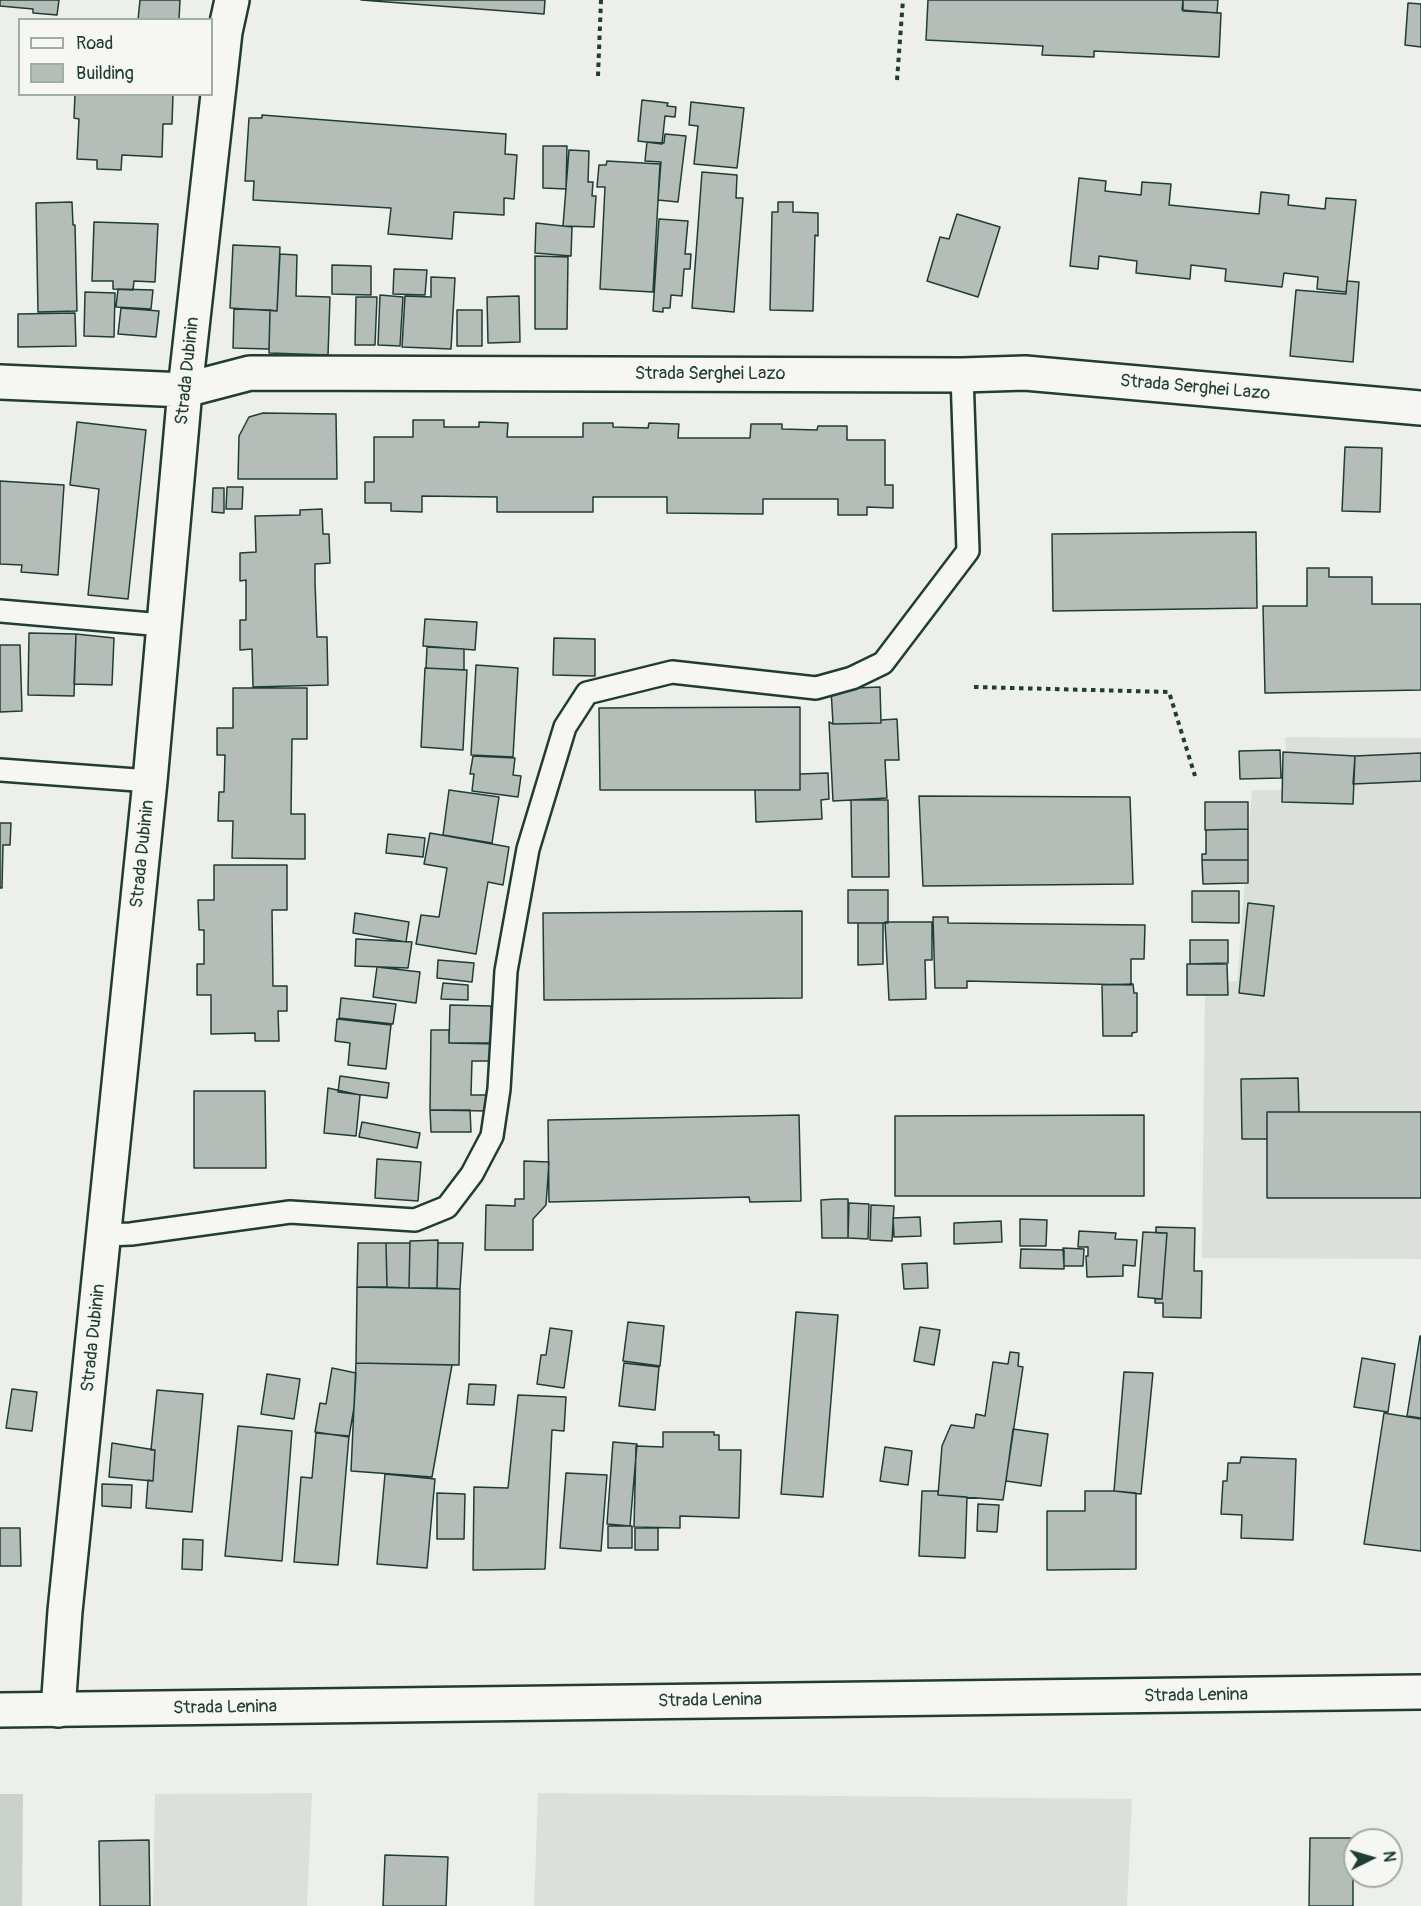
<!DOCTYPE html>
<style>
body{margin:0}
#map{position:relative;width:1421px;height:1906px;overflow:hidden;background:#edefea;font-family:Pangolin,sans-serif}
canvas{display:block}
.legend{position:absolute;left:18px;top:18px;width:195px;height:78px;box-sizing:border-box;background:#f6f6f2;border:2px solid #a0aca6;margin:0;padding:8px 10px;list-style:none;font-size:18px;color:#1f3d34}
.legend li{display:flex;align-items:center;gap:12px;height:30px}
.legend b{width:30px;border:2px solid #a0aca6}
.north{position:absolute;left:1343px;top:1828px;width:60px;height:60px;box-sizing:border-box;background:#f6f6f2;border:2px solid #a0aca6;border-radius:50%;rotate:85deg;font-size:16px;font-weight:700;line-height:24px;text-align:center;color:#1f3d34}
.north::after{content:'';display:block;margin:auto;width:21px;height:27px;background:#1f3d34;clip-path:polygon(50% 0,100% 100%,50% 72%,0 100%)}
</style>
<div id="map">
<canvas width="1421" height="1906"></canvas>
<ul class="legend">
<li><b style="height:8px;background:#f6f6f2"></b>Road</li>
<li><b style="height:16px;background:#b4bdb8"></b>Building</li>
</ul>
<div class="north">N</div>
</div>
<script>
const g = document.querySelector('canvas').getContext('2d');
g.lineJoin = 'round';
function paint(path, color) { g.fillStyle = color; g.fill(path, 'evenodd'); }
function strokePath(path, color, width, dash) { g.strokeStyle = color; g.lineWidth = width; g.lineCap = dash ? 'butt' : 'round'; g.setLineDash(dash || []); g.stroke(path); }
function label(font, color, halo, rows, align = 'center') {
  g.font = font + ' Pangolin,sans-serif'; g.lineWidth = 4.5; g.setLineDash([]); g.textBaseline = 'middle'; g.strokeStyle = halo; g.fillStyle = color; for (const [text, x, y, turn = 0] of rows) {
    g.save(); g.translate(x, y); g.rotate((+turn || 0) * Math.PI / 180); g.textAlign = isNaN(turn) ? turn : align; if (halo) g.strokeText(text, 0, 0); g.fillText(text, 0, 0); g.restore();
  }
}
paint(new Path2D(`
 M1285,737L1421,738V1259L1202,1258L1205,982L1237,981L1252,790H1288Z
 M312,1793L307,1906H153L155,1794Z
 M538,1793L1132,1799L1127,1906H534Z`), '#dce0db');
paint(new Path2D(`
 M0,1794H23L22,1906H0Z`), '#cbd2cc');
const building = new Path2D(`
 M0,0H59L57,15L33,13V9L0,6Z
 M140,0H180L179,20H138Z
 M361,0H545L544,14Z
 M928,0H1183V11L1221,13L1219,57L1094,51V57L1042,55L1043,46L926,40Z
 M1183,0H1218L1217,13L1182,10Z
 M1408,3L1421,4V47L1405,45Z
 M75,94H173L172,124H163L162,157L122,155L121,170L97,169V160L77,159L79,119L74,118Z
 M642,100L668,103L667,106L676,107L675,117L665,116L662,144L638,141Z
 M691,102L744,108L737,168L694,164L698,126L689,125Z
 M262,115L506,134L505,154L517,155L514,199L504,198V215L454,212L452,239L388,234L391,208L253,200L254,181H245L249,118H262Z
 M665,134L686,136L678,202L658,200L661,162L645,161L647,142L664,143Z
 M543,146H567L566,189L543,188Z
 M569,150L589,151L588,182H593L592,196H596L594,227L563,226Z
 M607,161L660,164L653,292L600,289L605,187H597L599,165H606Z
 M702,172L737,175L736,198H743L734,312L692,308Z
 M1079,178L1106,181L1105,191L1141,195L1142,182L1171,184L1169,205L1259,214L1261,192L1289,195L1288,205L1325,209L1326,198L1356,200L1346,292L1317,289L1318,277L1284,273L1282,287L1225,281L1226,269L1191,265L1190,279L1136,273L1137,261L1099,256L1098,269L1070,266Z
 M72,202L73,225H75L77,311L38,312L36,203Z
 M778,202H793V212L818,213V236L815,235L813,311L770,310L772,212H778Z
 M957,214L1000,227L978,297L927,281L940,237L949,239Z
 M659,219L688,221L685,254H691L690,269H684L682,296L671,295L670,308H663V312L653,311Z
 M94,222L158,224L155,282L134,281L133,290L113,289V281H92Z
 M536,223L572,227L571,256L535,253Z
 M233,245L280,247L277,311L230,308Z
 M280,254L297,255L296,296L330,297L328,355L269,353L270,310L277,311Z
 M535,256L568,257L567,329H535Z
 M332,265L371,266V295L332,294Z
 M394,269L427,270L425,295L393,294Z
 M431,277L455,278L451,349L402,347L405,296L431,297Z
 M1347,281L1359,282L1353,362L1290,356L1296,290L1346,294Z
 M118,289L153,290L151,309L116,307Z
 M85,292L115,293L114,337L84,336Z
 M380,295L403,297L400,346L378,345Z
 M519,296L520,342L488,343L487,297Z
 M356,297H377L375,345H355Z
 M121,308L159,311L156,337L118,334Z
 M234,309L270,310L269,349L233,348Z
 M457,310H482V346H457Z
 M75,313L76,346L18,347V314Z
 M263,413L336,414L337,479H238L239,436L249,417Z
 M413,420H444V427H479V422L508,423L507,437H583V423H613V427L648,428L649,423L679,424L678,438H750L751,424H782V429L817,430L818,426H847V440H885V485H893V508L867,507V515H838V499H763V514L667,513V497H593V512H497V497L422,496V512L391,511V503H365V482H374V437H413Z
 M77,422L146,430L128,599L88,595L99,489L70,485Z
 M1345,447L1382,448L1380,512L1342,511Z
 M0,481L64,485L58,575L21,572L22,565L0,564Z
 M227,487H243L242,509H226Z
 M213,488H224V513L212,512Z
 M322,509L323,534H329L330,563L315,564V582L317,637H327L328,685L253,687L252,649L240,650V620H246V580L240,581V553L256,552L255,516L300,515V510Z
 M1256,532L1257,608L1053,611L1052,534Z
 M1307,568H1329V577H1372V604H1421V690L1265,693L1263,606H1307Z
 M425,619L477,622L475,650L423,646Z
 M29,633L76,634L74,696L28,695Z
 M76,634L114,638L112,685L74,684Z
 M554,638L595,639V676L553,675Z
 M0,645H20L22,711L0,712Z
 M427,647L464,649V670L426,668Z
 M476,665L518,668L513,757L471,755Z
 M425,668L467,670L463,750L421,747Z
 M880,687L881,723L833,724L831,689Z
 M233,688H307V739H292L291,814H305V859L232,858L233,821H218L219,792H224L225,755H217V728H233Z
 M800,707V790H600L599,708Z
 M897,719L899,760H885L887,798L833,801L829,722L833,724L881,723V720Z
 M1280,750L1281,778L1240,779L1239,751Z
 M1283,752L1355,756L1353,804L1282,802Z
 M1421,753V781L1353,784L1355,756Z
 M473,756L515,758L513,775L521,776L518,797L472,791L474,774H470Z
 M828,773L829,799L821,800L822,819L756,822L755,790H800V774Z
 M449,790L499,797L492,843L443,835Z
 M919,796L1130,797L1133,884L923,886Z
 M851,800H888L889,877H852Z
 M1205,802H1248V829L1205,830Z
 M0,823H11L10,845H3L2,888H0Z
 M1248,829V860H1202V854H1206V830Z
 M430,833L509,847L503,885L488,882L476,954L416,944L421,915L439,917L447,868L424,864Z
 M388,834L425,838L423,857L386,853Z
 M1202,860H1248V883L1203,884Z
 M214,865H287V910H272L273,986H287V1011H278L279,1041H255V1033L211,1034V995H197V964H204V930H199L198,900H214Z
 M848,890H888V923H848Z
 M1192,891H1239V923L1192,922Z
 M1248,903L1274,906L1264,996L1239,993Z
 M802,911V998L544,1000L543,913Z
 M355,913L409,922L406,942L353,933Z
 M933,917H948V923L1145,925L1144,959H1131V985L967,981V988H935Z
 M885,922H932V960H925L926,999L889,1000Z
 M858,923H883V964L858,965Z
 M356,939L412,942L408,968L355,966Z
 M1190,940H1228V963L1190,964Z
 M438,960L474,963L472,982L437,978Z
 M1187,964H1227L1228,995H1187Z
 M377,967L420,972L416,1003L373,997Z
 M443,983L468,985V1000L441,999Z
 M1133,984L1134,993H1137V1032L1132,1033V1036H1103L1102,985Z
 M341,998L396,1004L393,1024L339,1018Z
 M450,1005L491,1006V1043H449Z
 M337,1019L391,1025L386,1069L348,1065L350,1043L335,1041Z
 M431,1030H449V1043L497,1044V1061H472L471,1095H489V1111L430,1110Z
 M340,1076L389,1083L387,1098L338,1092Z
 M1298,1078L1299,1112H1267V1139H1242L1241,1079Z
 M328,1088L360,1095L356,1136L324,1133Z
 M194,1091H265L266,1168H194Z
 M430,1110H470L471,1132H431Z
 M1267,1112H1421V1198H1267Z
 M799,1115L801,1201L750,1202L749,1197L549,1202L548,1120Z
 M1144,1115V1196H895V1116Z
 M362,1122L420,1133L417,1148L359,1137Z
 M377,1159L421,1162L418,1201L375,1198Z
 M524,1161L549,1162L546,1205L533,1219V1250H485L486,1205L515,1206V1199H524Z
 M835,1199H848V1238H822L821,1200Z
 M849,1203L869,1204L868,1239L848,1238Z
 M871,1205L894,1206L892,1241L870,1240Z
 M920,1217L921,1236L894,1237L893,1218Z
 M1020,1219L1047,1220L1046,1246H1020Z
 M1001,1221L1002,1242L954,1244V1223Z
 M1156,1227L1195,1228L1194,1271H1202L1201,1318L1163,1317V1303H1155V1299H1162L1167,1233H1156Z
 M1079,1231L1116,1233L1115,1239L1137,1240L1135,1266L1123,1265V1276L1087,1277L1086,1256H1088V1247H1078Z
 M1143,1232L1167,1233L1162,1299L1138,1297Z
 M438,1240L437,1288H409L410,1241Z
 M358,1243H386L387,1287H357Z
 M386,1243H410L409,1288L387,1287Z
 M438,1243H463L460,1289L437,1288Z
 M1063,1248L1084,1249L1083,1266H1064Z
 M1021,1249L1064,1250V1269L1020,1268Z
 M927,1263L928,1288L904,1289L902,1264Z
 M357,1287L460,1289L459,1365L356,1363Z
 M796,1312L838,1315L823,1497L781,1494Z
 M628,1322L664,1326L660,1366L623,1361Z
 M920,1327L940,1330L934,1365L914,1361Z
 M550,1328L572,1331L564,1388L537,1384L541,1355H546Z
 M1420,1336H1421V1418L1407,1416Z
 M1010,1352L1019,1353L1018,1366L1023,1367L1003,1500L938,1495L942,1446L951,1425L974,1428L976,1414L985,1416L993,1362L1008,1364Z
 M1362,1358L1395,1364L1388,1412L1354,1407Z
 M356,1363L452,1365L432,1477L351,1471Z
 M624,1363L659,1367L655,1410L619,1406Z
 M332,1368L356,1373L354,1408L349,1437L315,1432L320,1403L326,1404Z
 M1124,1372L1153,1373L1141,1494L1114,1491Z
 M267,1374L300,1379L294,1419L261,1414Z
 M469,1384L496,1385L494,1405L467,1404Z
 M12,1389L37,1392L32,1431L6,1428Z
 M157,1390L203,1394L192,1512L146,1508L148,1480L153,1481L155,1450H151Z
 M518,1395L566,1397L564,1431L552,1430L545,1569L473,1570L474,1487L508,1488Z
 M1384,1413L1421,1419V1551L1364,1544Z
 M238,1426L292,1431L282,1561L225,1556Z
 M1013,1429L1048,1434L1041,1486L1006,1481Z
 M663,1432H714V1435H719V1450H741L739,1518L680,1516V1528L634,1527L636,1446L663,1447Z
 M316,1433L349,1436L338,1565L294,1562L301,1477L312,1478Z
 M613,1442L637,1444L630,1526L607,1524Z
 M112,1443L155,1450L153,1481L109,1477Z
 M885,1447L912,1451L908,1485L880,1481Z
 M1241,1457L1296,1459L1293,1540L1241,1538L1242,1515L1221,1514L1223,1481H1227L1228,1463H1240Z
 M566,1473L607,1475L601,1551L560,1548Z
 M385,1474L435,1479L427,1568L377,1564Z
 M102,1484L132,1485L131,1508L102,1506Z
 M922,1491H938V1495L967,1497L965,1558L919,1556Z
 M1085,1491H1114L1136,1493V1569L1047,1570V1511H1085Z
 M437,1493L465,1494L464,1539H437Z
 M978,1504L999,1505L997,1532L977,1531Z
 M608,1526H632V1548H608Z
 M0,1528H20L21,1566H0Z
 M635,1528H658V1550H635Z
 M183,1539L203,1540L202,1570L182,1569Z
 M1310,1838H1353V1906H1309Z
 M149,1840L150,1906H100L99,1841Z
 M385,1855L448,1857L446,1906H383Z`);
paint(building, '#b4bdb8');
strokePath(building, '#1f3d34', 1.5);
const lane = new Path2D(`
 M0,611L163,625
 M0,770L150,781
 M104,1235L131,1234L290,1212L415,1220L447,1207L472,1174L492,1136L499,1089L506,971L528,849L565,727L587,693L672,672L816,688L852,678L883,663L968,551L962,375`);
const street = new Path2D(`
 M0,382L185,390L250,373L962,375L1025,373L1421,408
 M58,1710L65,1611L150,781L185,390L225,32L232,0`);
const primary = new Path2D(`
 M0,1710L1421,1692`);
strokePath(lane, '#1f3d34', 26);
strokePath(street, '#1f3d34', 38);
strokePath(primary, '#1f3d34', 38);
strokePath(new Path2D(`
 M598,76L601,0
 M897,80L903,0
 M974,687L1169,692L1195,776`), '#1f3d34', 4, [4.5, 4.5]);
strokePath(lane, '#f6f6f2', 21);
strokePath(street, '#f6f6f2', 33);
strokePath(primary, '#f6f6f2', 33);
label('18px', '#1f3d34', '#f6f6f2', [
 ["Strada Dubinin",188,371,-84],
 ["Strada Serghei Lazo",710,374],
 ["Strada Serghei Lazo",1195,388,5],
 ["Strada Dubinin",143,854,-84],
 ["Strada Dubinin",94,1338,-84],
 ["Strada Lenina",1196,1696,-1],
 ["Strada Lenina",710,1701,-1],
 ["Strada Lenina",225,1708,-1]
]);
</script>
